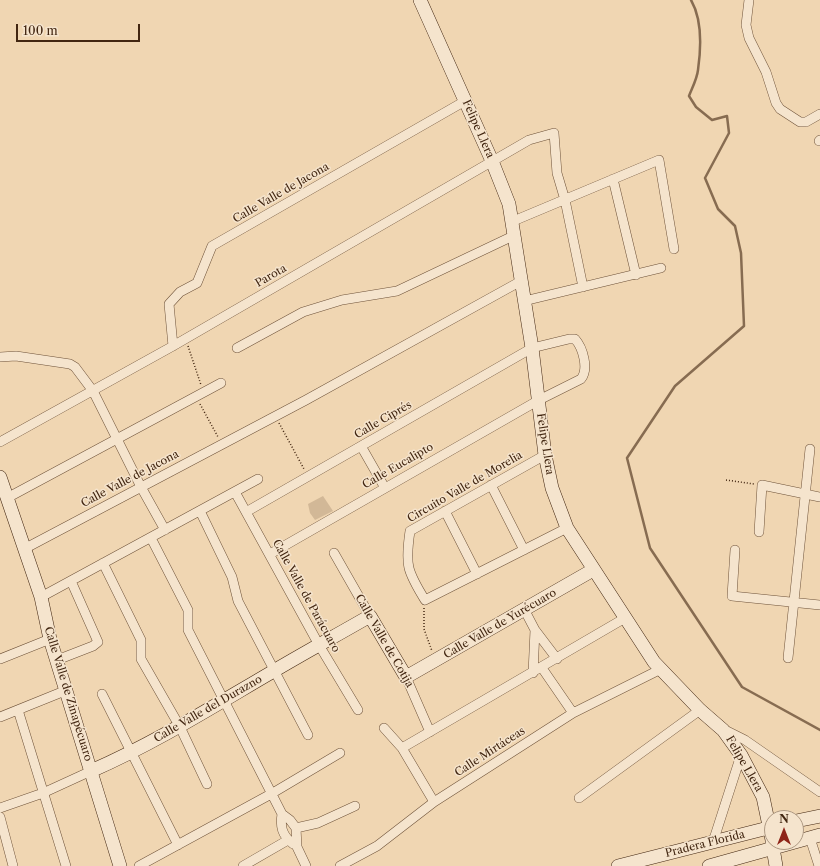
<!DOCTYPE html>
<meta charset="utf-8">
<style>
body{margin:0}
#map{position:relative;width:820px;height:866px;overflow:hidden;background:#f0d6b2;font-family:"Libre Caslon Text",serif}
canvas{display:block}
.north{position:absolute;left:764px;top:810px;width:40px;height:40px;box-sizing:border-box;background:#f5e4cd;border:1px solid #ad9882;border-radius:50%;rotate:0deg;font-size:11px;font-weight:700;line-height:16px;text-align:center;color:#422611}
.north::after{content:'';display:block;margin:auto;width:14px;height:18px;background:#8f2418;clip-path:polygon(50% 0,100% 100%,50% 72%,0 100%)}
.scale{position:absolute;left:16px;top:24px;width:124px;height:18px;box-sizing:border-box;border:2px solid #422611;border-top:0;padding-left:5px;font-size:12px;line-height:14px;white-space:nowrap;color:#422611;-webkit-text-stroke:3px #f5e4cd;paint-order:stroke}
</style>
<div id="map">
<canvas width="820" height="866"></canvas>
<div class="north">N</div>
<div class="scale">100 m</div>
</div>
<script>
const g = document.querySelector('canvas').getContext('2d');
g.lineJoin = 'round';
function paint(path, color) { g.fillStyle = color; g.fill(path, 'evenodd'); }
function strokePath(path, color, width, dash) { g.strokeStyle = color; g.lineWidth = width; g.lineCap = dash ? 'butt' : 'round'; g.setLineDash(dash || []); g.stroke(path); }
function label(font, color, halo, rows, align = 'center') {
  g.font = font + ' "Libre Caslon Text",serif'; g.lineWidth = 3; g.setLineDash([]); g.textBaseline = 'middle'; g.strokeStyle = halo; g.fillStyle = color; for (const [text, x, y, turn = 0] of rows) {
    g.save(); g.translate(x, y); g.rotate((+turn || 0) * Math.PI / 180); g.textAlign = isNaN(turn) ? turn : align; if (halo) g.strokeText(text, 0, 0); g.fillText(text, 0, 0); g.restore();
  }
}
paint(new Path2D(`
 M323,496L333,511L315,520L310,513L308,504Z`), '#d2b897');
strokePath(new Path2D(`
 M691,0C702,19 701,49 698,70C697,79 692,88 689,96L696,107L712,120L727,116L729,133L705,178L718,209L735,226L741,253L744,326L675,386L627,458L650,548L742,687L820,730`), '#876c51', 2.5);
const street = new Path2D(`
 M749,0L746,25L749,38L766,72L776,103L780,109L800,122H806L820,114
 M819,141L820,140
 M613,179L636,275
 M511,222L659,160L674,249
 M524,301L661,268
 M173,346L169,304L180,292L197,283L212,246L465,101
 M237,348L303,312L342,300L397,291L513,236
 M0,357L16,356L70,364L75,367L93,391L141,487L165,530
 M0,442L173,346L529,140L554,133L557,173L565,200L583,287
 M361,446L385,488
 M545,455L410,531C405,565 407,571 425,600L567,528
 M491,485L524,550
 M235,492L319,645L358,710
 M7,498L221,383
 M200,511L232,577L238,601L308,735
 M445,511L477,574
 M246,512L532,348L569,339H575C583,348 589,369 581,379L539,400L270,554
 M759,532L762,485L820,497
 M151,538L188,610V630L282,814L290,820L296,828L297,847L306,866
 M24,549L306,400L521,281
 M735,550L732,596L820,605
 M334,553L370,616
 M103,563L141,640V659L180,727L207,784
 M41,597L258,479
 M524,609L535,630L557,659
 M788,658L810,449
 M0,659L50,639
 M57,660L93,646L98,642L71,581
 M542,668L573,713
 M533,673L535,630
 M406,677L430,732
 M102,694L178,845
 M18,710L66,866
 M0,717L67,690
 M384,728L402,748L434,802
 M725,730L745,740L820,792
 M402,748L625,618
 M579,798L700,710
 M0,808L43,793L91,771
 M282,814C280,827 282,835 293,844
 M0,817L13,866
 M296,828L318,823L355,806
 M810,838L819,866
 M713,842L741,755
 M139,866L271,794L340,753
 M243,866L288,840
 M340,866L377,846L434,802L573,713L661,669`);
const secondary = new Path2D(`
 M420,0L492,161L509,204L532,348L545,455L552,488L567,528L654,662L700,710L723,730L741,755L763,797L772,840
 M0,477L41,597L50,639L120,866
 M91,771C155,743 212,707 272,672C304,653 337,635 370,616L406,677L593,570
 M796,821L820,816
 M772,842L776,866
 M618,866L772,827
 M709,866L820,835`);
strokePath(street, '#6e5239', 10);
strokePath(secondary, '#422611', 14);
strokePath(new Path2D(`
 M188,346L201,385
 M200,404L218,437
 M279,423L304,469
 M726,480L754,484
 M424,608V629L432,651`), '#422611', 1.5, [1, 2]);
strokePath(street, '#f5e4cd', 9);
strokePath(secondary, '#f5e4cd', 13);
label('11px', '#422611', '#f5e4cd', [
 ["Felipe Llera",478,129,66],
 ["Calle Valle de Jacona",281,193,-30],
 ["Parota",271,276,-30],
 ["Calle Ciprés",383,420,-30],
 ["Felipe Llera",545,444,81],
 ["Calle Eucalipto",398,466,-30],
 ["Calle Valle de Jacona",130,479,-28],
 ["Circuito Valle de Morelia",465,487,-30],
 ["Calle Valle de Parácuaro",306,596,61],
 ["Calle Valle de Yurécuaro",500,624,-30],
 ["Calle Valle de Cotija",384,641,60],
 ["Calle Valle de Zinapécuaro",68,694,73],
 ["Calle Valle del Durazno",208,709,-30],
 ["Calle Mirtáceas",490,752,-33],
 ["Felipe Llera",744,764,60],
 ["Pradera Florida",705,844,-14]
]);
</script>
